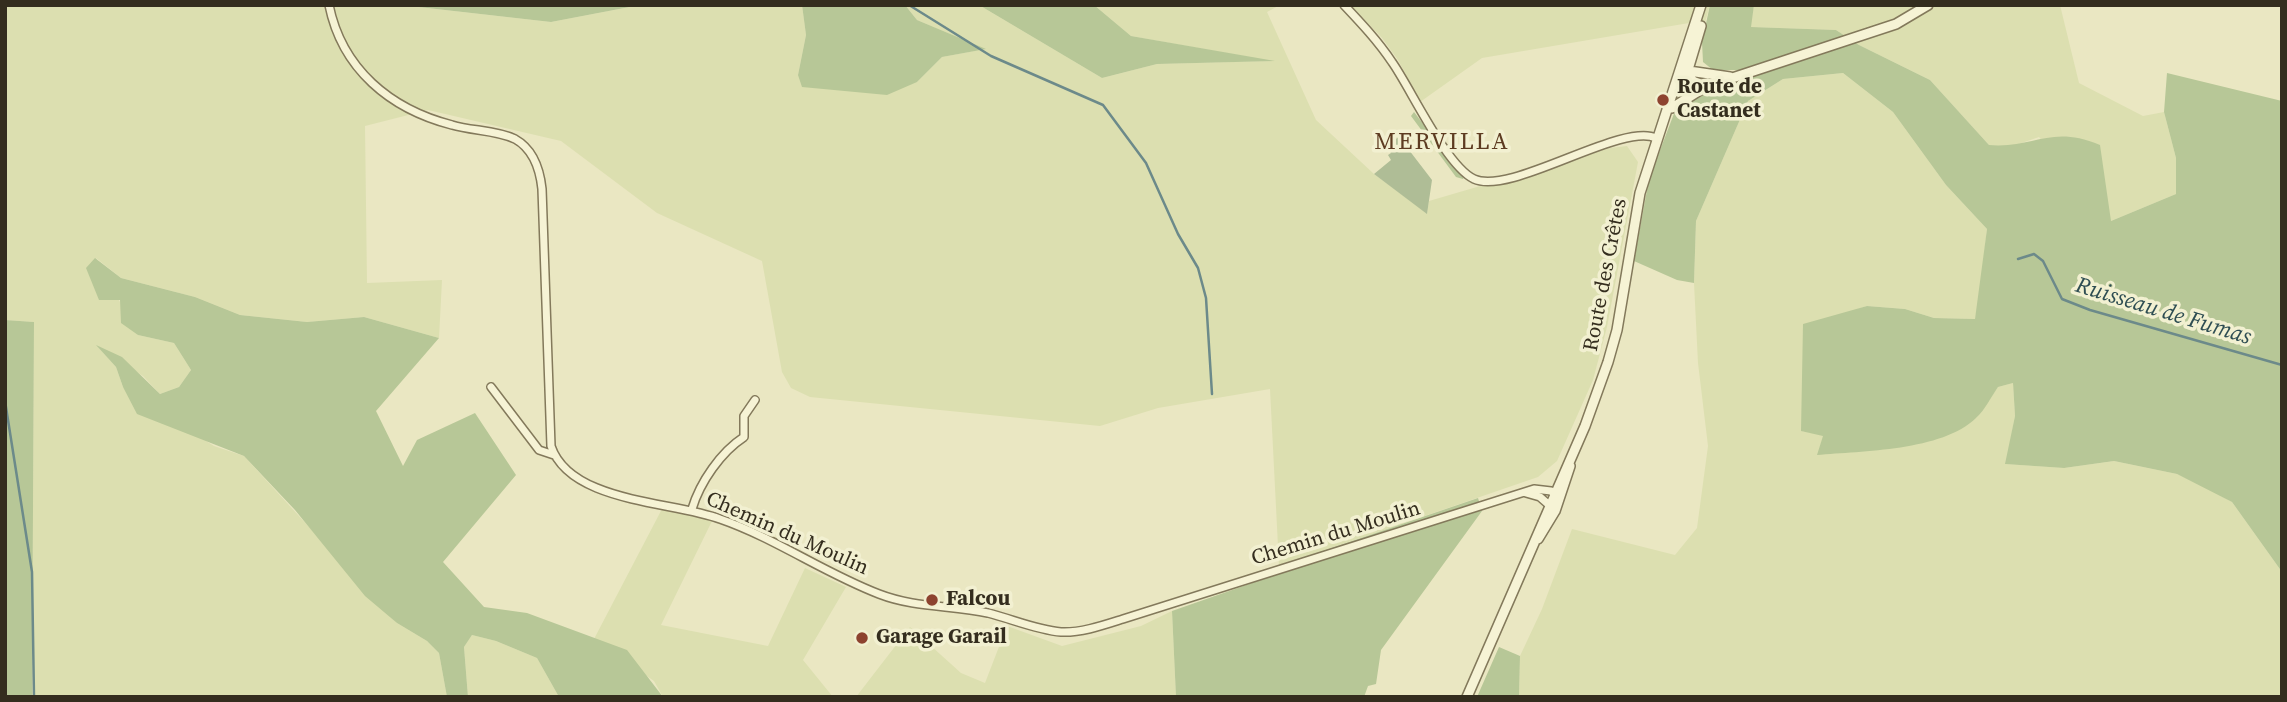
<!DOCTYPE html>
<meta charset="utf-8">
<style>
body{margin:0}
#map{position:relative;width:2287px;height:702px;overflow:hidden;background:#eae7c2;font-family:"Source Serif 4",serif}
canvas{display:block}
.frame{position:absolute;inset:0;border:7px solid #342d1e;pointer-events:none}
</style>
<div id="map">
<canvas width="2287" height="702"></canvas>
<div class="frame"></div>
</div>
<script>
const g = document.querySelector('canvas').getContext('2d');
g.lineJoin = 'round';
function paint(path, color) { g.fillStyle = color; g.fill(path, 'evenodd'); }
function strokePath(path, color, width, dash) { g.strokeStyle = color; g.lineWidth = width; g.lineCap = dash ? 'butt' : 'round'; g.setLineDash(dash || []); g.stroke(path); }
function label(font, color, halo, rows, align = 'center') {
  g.font = font + ' "Source Serif 4",serif'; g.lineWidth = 7; g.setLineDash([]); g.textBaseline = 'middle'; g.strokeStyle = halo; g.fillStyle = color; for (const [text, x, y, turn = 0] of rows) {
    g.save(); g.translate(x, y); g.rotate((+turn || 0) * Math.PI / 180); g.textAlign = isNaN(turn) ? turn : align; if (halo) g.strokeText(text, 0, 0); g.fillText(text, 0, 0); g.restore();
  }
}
paint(new Path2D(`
 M5,5H401L551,22L640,5H802L806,35L798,75L917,82L942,57L985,49L917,20L905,5H979L1102,78L1157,64L1270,61L1131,36L1094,5H1280L1267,12L1316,120L1374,174L1427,213L1429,201L1610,148L1627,146L1638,162L1607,327L1593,380L1557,461L1538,477L1279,566L1270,389L1158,408L1100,426L810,397L791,388L782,372L762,261L657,213L561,141L428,110L365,126L367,283L442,280L439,338L364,317L307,322L240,315L195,297L121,278L96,258L138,335L174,343L191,370L179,387L160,394L143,376L98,347L116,367L123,387L214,446L244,456L397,623L427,641L439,653L447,697H32L34,322L5,320Z
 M1350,5H1710L1704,26L1689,23L1482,58L1420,102L1398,60L1382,38Z
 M1754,5H2060L2079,83L2143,116L2164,112L2176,158V194L2111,221L2039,137L2010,147L1989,145L1930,80L1859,45L1836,30L1750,27Z
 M1843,73L1893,112L1946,185L1987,229L1979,300L1975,319L1934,318L1905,309L1867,306L1839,316L1802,431L1823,435L1976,418L1998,387L2013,383L2015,416L2006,464L2064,468L2114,461L2177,474L2206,487L2232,502L2282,572V697H1519L1520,656L1542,609L1572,529L1675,555L1697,528L1708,446L1698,363L1694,283L1696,221L1748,101L1783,79Z
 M663,507L712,521L661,625L768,646L805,568L846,587L803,660L833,697H663L654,681L594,639Z
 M1172,611L1176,697H856L910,627L961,673L985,683L1007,626L1062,646L1141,626Z
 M472,635L496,641L537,658L559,697H468L464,647Z`), '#dcdfb0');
paint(new Path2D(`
 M401,5H640L551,22Z
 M802,5H905L917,20L986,49L942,57L917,82L887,95L802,87L798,75L806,35Z
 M979,5H1094L1131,36L1275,61L1157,64L1102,78Z
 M1710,5H1754L1751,27L1836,30L1859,45L1930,80L1989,145C2034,149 2050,124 2100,145L2111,221L2176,194V158L2164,112L2167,73L2282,101V572L2232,502L2177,474L2114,461L2064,468L2005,464L2015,416L2013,383L1998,387C1991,397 1985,410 1976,418C1942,451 1862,451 1817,455L1823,436L1801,431L1803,324L1867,306L1905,309L1934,318L1975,319L1987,229L1946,185L1893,112L1843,73L1783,79L1748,101L1696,221L1694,283L1677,280L1634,261L1649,179L1675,111L1747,70H1713L1703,62L1702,42Z
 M1414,112L1464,177L1463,179L1456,177L1411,116Z
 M95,258L121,278L195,297L240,315L307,322L364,317L439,338L376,411L403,466L417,440L475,413L516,475L443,562L484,607L527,613L627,650L663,697H559L537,658L496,641L472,635L464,647L468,697H447L439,653L427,641L397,623L365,596L295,510L244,456L137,414L123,387L116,367L96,345L122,357L160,394L179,387L191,370L174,343L138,335L121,323L120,300H99L86,268Z
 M5,320L34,322L32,697H5Z
 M1478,498L1482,511L1381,650L1376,684L1368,686L1364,697H1176L1172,611L1275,575L1279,566Z
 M1499,647L1520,656L1519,697H1477Z`), '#b7c797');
paint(new Path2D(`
 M1399,137L1432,180L1427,214L1374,174L1391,160L1388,155L1391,153L1386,145Z`), '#afbd96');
strokePath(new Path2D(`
 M909,5L991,56L1103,105L1146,163L1178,234L1198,268L1206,298L1212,394
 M2018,259L2034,254L2043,261L2062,299L2090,310L2282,365
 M5,401L32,572L34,697`), '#6c8a8a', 2.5);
const minor = new Path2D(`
 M329,5C342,69 390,109 452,125C472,131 496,130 515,139C533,149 540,170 542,189L551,446C570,503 672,501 720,519C775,538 824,573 879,594C915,608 952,605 988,613C1012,619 1037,630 1061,632C1081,633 1104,625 1123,619L1534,489L1551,491L1559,500L1548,504L1540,497L1526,493
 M1344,5C1361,23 1378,41 1392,62C1410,87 1446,166 1474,179C1511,196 1621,122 1656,138
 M491,387L539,450L554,455
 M692,509C700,482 721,452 744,437V416L755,400`);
const tertiary = new Path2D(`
 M1682,70L1730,77
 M1682,70L1693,81L1705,87
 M1687,73L1701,26
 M1672,108L1705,87L1896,24L1928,5
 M1538,539L1555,511L1570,466
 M1467,697L1585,426L1608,362L1617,330L1640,193L1701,5`);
strokePath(minor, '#83795b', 10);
strokePath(tertiary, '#83795b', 12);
strokePath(minor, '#f6f3d5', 7);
strokePath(tertiary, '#f6f3d5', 9);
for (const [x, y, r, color] of [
 [1663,100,7,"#8d432f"],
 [932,600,7,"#8d432f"],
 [862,638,7,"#8d432f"]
]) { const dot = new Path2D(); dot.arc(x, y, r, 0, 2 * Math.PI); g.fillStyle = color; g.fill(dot); strokePath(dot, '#f2f0d1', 2.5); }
label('bold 21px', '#342d1e', '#f2f0d1', [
 ["Route de",1677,88],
 ["Castanet",1677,112],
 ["Falcou",946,600],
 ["Garage Garail",876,638]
], 'left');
label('21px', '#342d1e', '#f2f0d1', [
 ["Route des Crêtes",1606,275,-79],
 ["Chemin du Moulin",787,534,24],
 ["Chemin du Moulin",1336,534,-17]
]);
label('italic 23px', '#2e4d52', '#f2f0d1', [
 ["Ruisseau de Fumas",2163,312,17]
]);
g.letterSpacing = '2px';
label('24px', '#5d3b21', '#f2f0d1', [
 ["MERVILLA",1442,143]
]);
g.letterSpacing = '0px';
</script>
